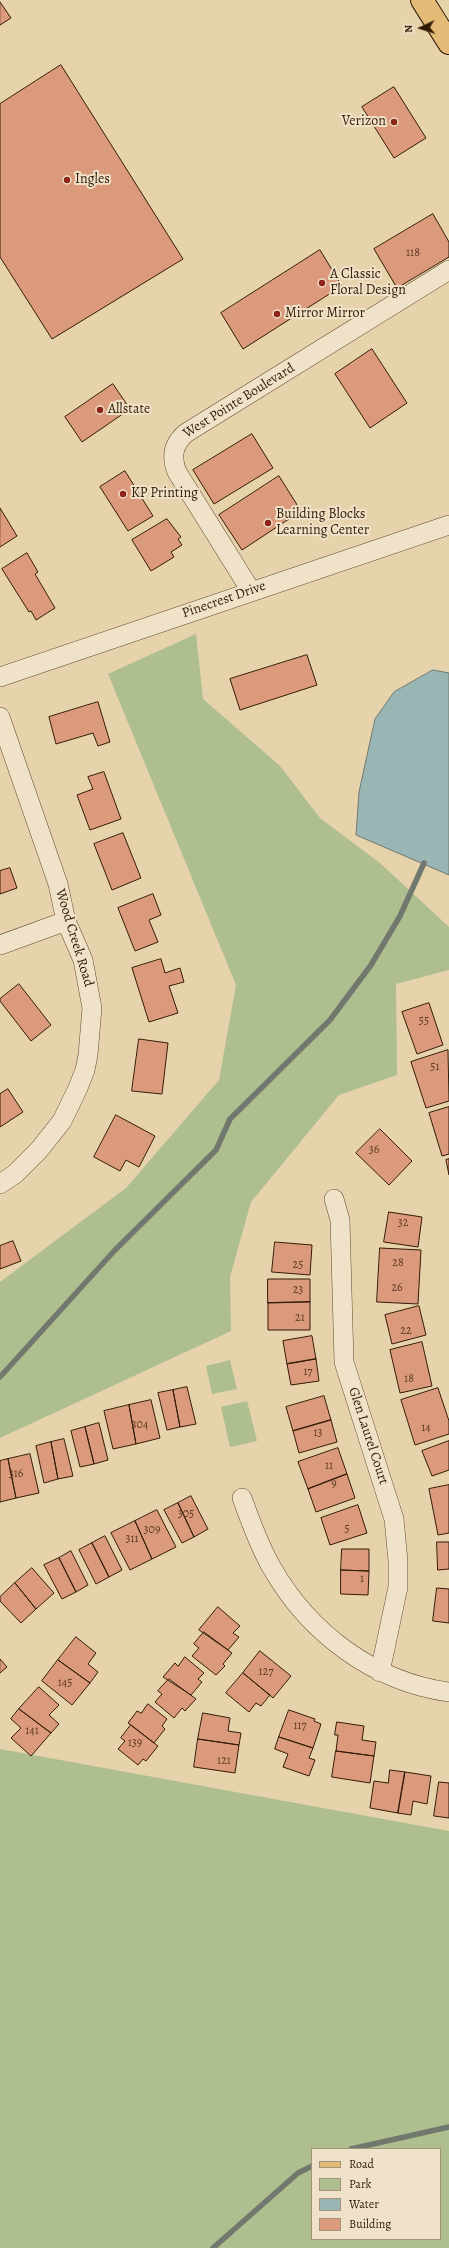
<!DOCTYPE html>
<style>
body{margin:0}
#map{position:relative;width:449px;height:2248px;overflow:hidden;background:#e6d3ac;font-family:Alegreya,serif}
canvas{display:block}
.legend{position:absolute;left:311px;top:2148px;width:130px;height:92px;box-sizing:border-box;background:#efe2c9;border:1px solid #a4927b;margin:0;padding:5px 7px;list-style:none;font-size:12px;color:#341b06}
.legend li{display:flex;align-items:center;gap:8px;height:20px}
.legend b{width:20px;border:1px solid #a4927b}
.north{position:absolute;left:401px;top:8px;width:40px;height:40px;-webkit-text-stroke:3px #efe2c9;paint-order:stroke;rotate:266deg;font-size:11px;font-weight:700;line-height:16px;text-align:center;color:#341b06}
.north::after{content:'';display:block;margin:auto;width:14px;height:18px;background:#341b06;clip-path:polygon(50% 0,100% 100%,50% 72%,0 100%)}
</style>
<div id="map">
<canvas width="449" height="2248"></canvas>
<ul class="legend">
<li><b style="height:5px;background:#e3ba76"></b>Road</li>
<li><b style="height:11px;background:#aebe8e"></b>Park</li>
<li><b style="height:11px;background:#9ab6b4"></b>Water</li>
<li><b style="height:11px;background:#db9a7c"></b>Building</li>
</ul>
<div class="north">N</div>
</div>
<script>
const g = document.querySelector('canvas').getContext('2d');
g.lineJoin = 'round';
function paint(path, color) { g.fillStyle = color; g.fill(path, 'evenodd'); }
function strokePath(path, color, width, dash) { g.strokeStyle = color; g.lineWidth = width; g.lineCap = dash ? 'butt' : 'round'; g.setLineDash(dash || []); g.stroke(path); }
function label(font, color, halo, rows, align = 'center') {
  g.font = font + ' Alegreya,serif'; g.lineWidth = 4; g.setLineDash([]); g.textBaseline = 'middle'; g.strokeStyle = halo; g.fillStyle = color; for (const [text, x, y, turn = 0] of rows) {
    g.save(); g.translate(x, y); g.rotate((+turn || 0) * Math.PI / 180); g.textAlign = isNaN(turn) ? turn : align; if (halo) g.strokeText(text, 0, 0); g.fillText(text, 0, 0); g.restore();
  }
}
paint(new Path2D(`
 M196,634L203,699L280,766L320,818L380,863L449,927V970L396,984L397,1075L339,1095L251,1202L230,1277L231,1331L0,1438V1282L126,1188L219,1080L236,985L108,674Z
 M230,1360L237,1389L212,1394L206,1366Z
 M247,1401L257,1441L230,1447L221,1407Z
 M0,1749L449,1831V2248H0ZM312,2149H440V2239H312Z`), '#aebe8e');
const water = new Path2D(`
 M433,670L449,673V875L356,835L359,792L375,719L394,692Z`);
paint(water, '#9ab6b4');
strokePath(water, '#71786e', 1);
strokePath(new Path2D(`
 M0,1377L115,1250L216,1150L230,1119L330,1020L371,965L400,916L424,863
 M351,2149L449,2127
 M213,2248L298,2173L312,2166`), '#71786e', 5.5);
const building = new Path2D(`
 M0,2L11,18L0,25Z
 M61,65L183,259L52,339L0,257V104Z
 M394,87L426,138L394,158L362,107Z
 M433,214L449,242V257L397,288L374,249Z
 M320,250L342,286L243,349L221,313Z
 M372,349L407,403L370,428L335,374Z
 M113,384L130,409L82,442L65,417Z
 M252,434L273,468L214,504L193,470Z
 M125,471L153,516L128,531L100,487Z
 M279,476L301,511L242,550L219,515Z
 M0,508L17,536L0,547Z
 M167,519L181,537L178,539L182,545L171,552L174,557L151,571L132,540Z
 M27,553L38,572L35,574L55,608L36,620L31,611L29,612L2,569Z
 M307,655L317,685L240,710L230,679Z
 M98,702L110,742L98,746L93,733L56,744L49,717Z
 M104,772L121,819L90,830L77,795L93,789L88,777Z
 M123,833L141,878L112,890L94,844Z
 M10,868L17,888L0,894V871Z
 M153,894L161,915L149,920L158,942L135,951L118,908Z
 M161,959L165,973L180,968L184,982L169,986L178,1013L149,1022L132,968Z
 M19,984L51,1025L31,1041L0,1001V999Z
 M429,1003L443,1045L417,1054L402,1012Z
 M139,1039L168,1043L162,1094L132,1091Z
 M448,1050L449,1101L426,1108L411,1062Z
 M8,1089L23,1112L0,1127V1094Z
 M449,1107V1154L442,1156L429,1113Z
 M116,1115L155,1136L139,1167L126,1160L120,1171L94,1157Z
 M380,1129L412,1161L389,1185L356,1153Z
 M449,1159V1175L446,1160Z
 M389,1212L422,1217L418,1247L384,1242Z
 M13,1241L21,1261L0,1269V1246Z
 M275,1242L312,1245L310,1275L272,1272Z
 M380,1248L421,1250L418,1304L377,1302Z
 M268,1279H310V1302L268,1303Z
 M310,1302V1330H268V1303Z
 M419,1306L426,1335L392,1344L385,1315Z
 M312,1336L316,1359L287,1364L283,1341Z
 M422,1342L432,1386L400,1393L390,1350Z
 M316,1359L319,1381L291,1385L287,1364Z
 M187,1387L196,1424L180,1427L173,1390Z
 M438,1388L449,1421V1434L415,1445L401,1400Z
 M173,1390L180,1427L167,1430L158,1393Z
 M324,1396L331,1420L293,1431L286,1407Z
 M151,1400L160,1438L136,1444L129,1405Z
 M129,1405L136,1444L113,1449L104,1411Z
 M331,1420L337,1442L299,1453L293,1431Z
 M99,1423L108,1460L94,1464L85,1427Z
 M85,1427L94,1464L80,1467L71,1431Z
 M64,1439L73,1476L58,1479L51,1442Z
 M449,1441V1470L432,1476L422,1451Z
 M51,1442L58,1479L44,1483L36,1446Z
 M338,1448L347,1474L308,1489L298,1462Z
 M30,1454L39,1493L16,1498L8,1459Z
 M8,1459L16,1498L0,1502V1461Z
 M347,1474L355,1498L316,1512L308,1489Z
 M449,1485V1533L438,1535L429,1489Z
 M191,1496L208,1529L194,1537L178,1503Z
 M178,1503L194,1537L182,1543L164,1510Z
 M358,1505L367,1533L330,1545L321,1518Z
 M157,1510L176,1547L152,1559L135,1521Z
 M135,1521L152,1559L130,1570L111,1533Z
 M105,1536L122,1570L109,1577L92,1543Z
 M437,1542H449V1569L438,1570Z
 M92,1543L109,1577L96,1584L79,1550Z
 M342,1549H369V1571L341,1570Z
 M71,1551L88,1585L76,1592L59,1558Z
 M59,1558L76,1592L62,1599L44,1565Z
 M32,1568L54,1593L36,1609L15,1583Z
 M341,1570L369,1571L368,1595L341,1594Z
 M15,1583L36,1609L21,1623L0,1601V1597Z
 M437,1588L449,1589V1623L433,1621Z
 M218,1607L240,1626L233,1633L239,1637L228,1650L199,1630Z
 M204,1632L232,1653L223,1664L225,1666L216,1675L192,1656L199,1648L194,1644Z
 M76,1637L96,1653L88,1664L98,1672L90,1683L58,1660Z
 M260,1651L291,1676L273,1698L243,1673Z
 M185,1657L204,1673L198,1679L202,1682L191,1695L163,1677L175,1663L178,1666Z
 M0,1659L7,1667L0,1673Z
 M58,1660L90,1683L72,1705L42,1681Z
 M243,1673L270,1695L261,1706L256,1703L249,1712L226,1693Z
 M169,1679L196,1699L185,1711L182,1708L174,1718L155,1702L162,1694L158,1691Z
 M39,1687L59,1705L49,1715L59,1724L51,1733L19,1709Z
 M148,1704L167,1719L162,1726L165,1729L154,1743L128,1723L137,1711L141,1713Z
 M19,1709L51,1733L31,1756L11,1738L21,1728L11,1719Z
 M289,1710L315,1719L314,1721L321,1724L313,1748L279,1737Z
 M203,1713L230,1718L228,1731L241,1733L239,1745L198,1739Z
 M337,1722L364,1726L362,1740L376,1742L374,1756L336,1751L338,1735H335Z
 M131,1725L158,1746L146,1761L143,1759L138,1765L118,1749L125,1741L121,1738Z
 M279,1737L313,1748L309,1758L315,1760L309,1776L283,1767L288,1754L275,1749Z
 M198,1739L239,1745L235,1773L194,1767Z
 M336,1751L374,1756L370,1783L332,1777Z
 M390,1770L405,1772L398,1813L370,1808L374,1781L388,1783Z
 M405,1772L431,1776L427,1804L413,1801L411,1815L398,1813Z
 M439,1782L449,1783V1818L434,1816Z`);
paint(building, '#db9a7c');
strokePath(building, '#341b06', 1);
const minor = new Path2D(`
 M251,591L177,472C171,457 173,444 186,433L449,270
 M0,677L449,525
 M0,717L58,884L66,921L83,960L92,1008L88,1055L85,1070L78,1088L62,1121L39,1150L15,1174L0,1184
 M0,945L66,921
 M334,1199L340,1220L344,1362L394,1519L398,1561V1587L380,1672
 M242,1498C251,1522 259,1546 272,1568C309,1633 374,1682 449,1692`);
const primary = new Path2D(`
 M422,0L449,43`);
strokePath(minor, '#604930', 20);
strokePath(primary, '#341b06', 24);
strokePath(minor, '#efe2c9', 19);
strokePath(primary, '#e3ba76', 22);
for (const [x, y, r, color] of [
 [394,122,4,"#8f2418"],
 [67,180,4,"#8f2418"],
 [322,283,4,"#8f2418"],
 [277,314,4,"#8f2418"],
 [100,410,4,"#8f2418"],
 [123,494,4,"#8f2418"],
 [268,523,4,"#8f2418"]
]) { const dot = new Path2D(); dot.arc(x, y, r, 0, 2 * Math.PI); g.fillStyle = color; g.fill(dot); strokePath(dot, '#efe2c9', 1.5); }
label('12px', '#5e3b24', null, [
 ["118",413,253],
 ["55",424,1021],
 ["51",435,1067],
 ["36",374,1150],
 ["32",403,1223],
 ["28",398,1263],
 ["25",298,1265],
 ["26",397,1288],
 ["23",298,1290],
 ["21",300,1318],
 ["22",406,1331],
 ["17",308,1372],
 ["18",409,1379],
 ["304",140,1425],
 ["14",426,1428],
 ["13",318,1433],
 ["11",329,1466],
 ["316",16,1474],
 ["9",334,1484],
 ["305",186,1514],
 ["5",347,1529],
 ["309",152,1530],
 ["311",132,1539],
 ["1",362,1579],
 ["127",266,1672],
 ["145",65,1683],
 ["117",300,1726],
 ["141",32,1731],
 ["139",135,1743],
 ["121",224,1761]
]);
label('14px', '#341b06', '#efe2c9', [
 ["Verizon",386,122,"right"],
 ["Ingles",75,180],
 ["A Classic",330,275],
 ["Floral Design",330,291],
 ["Mirror Mirror",285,314],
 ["Allstate",108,410],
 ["KP Printing",131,494],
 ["Building Blocks",276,515],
 ["Learning Center",276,531]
], 'left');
label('14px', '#341b06', '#efe2c9', [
 ["West Pointe Boulevard",239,401,-32],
 ["Pinecrest Drive",224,600,-19],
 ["Wood Creek Road",74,938,73],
 ["Glen Laurel Court",368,1436,72]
]);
</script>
